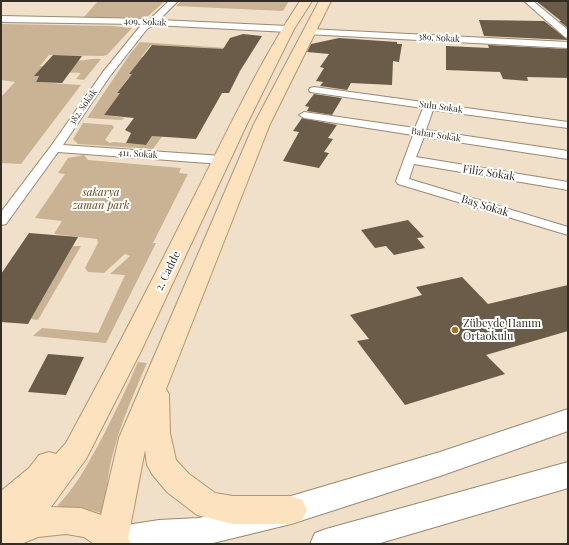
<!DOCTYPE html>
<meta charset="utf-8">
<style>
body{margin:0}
#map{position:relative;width:569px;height:545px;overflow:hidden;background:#f0e0c9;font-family:"Playfair Display",serif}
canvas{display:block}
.frame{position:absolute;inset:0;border:2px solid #342d25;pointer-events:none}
</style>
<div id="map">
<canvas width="569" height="545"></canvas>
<div class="frame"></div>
</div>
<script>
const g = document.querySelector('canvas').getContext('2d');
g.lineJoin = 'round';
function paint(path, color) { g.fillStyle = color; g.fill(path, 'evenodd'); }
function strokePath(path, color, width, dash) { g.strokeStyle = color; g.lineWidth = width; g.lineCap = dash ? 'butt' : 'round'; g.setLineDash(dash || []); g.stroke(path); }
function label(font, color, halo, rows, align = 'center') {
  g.font = font + ' "Playfair Display",serif'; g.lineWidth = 4; g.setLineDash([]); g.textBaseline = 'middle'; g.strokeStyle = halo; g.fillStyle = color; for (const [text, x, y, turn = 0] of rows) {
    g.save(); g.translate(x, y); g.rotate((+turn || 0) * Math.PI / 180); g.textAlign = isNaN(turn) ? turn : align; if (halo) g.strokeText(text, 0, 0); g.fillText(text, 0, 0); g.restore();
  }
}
paint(new Path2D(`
 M98,1H165L146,18L84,17Z
 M181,1H289L283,11L176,6Z
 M1,24L112,26L132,28L107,55L103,56L49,55L40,66L71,67L75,61C85,61 91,58 101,59L84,80L76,79L81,73L39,71L35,76H39L36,82L81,85L21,164L1,163V97L15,82L1,80Z
 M140,42L226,48L153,149L78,144L73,139L83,123L112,125L114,127L105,140L110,143L114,142L146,145L208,48L186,47L184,50L171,46L151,45L141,57L158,58L157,60L141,59L129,74L147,76L145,78L129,77L117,93L137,95L116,99L104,115L125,118L121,120L87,118L130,54Z
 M84,155L88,160L181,168L179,173L188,174L153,243H156L106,343L33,336L42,328L98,333L125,275L110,274L130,256L125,254L104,273L88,272L85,268L98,243L97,239L54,234L62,221L35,218L65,174L58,173L68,158Z
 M73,246H81L38,320L31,319Z
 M138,362L147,363C135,391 122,420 114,450C108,470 106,492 104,514C88,508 75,509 59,510L58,505C78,484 90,460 104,434C116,410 128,386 138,362Z`), '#cab394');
paint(new Path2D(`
 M536,1H568V28L559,21H561Z
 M479,20L544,21L568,40L484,36Z
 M243,34L262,36L240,71L229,93H222L196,139L152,136L146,145L126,143L131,133L125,130L134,118L104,115L120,93H117L132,74H129L152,45L223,49L230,38Z
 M339,38L397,42V44H402L399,62L393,61L392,85L351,83L347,90L320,86L323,82L316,81L324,68L320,67L329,54L307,52L311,44Z
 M488,45L568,49V78L527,77L528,81L503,79L500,72L446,70V46L489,48Z
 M53,55L82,56L62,83L36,82L39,76H34Z
 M314,94L342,98L332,115L307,111L309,107L305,106Z
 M302,118L337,125L328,138L333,139L324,152L329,153L319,168L283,161L299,132L293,131Z
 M408,220L424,237L417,238L425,248L394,255L386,246L375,248L361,230Z
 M29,233L78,237L28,324L1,322V274Z
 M462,277L488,304L568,285V331L486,355L505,374L405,405L357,341L369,339L350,315L422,295L416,287Z
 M48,354L84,357L66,395L28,392Z`), '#6a5c48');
const minor = new Path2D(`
 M169,1H178L159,20L288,26L292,29L288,32L154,25L147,29L110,76L63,145L222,156L226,157L228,160L226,163L222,164L58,152L6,224L1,225V212L51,146L103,72L142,24L1,22V16L150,19Z
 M524,1H533L568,30V38L565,37Z
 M309,29L568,42V48L306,34L305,32L306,30Z
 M314,87L568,122V128L433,110L426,130L568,151V159L424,137L416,157L568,182V190L414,164L409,179L568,227V235L398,184L396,181L413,135L304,118L299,115L304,112L415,128L423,108L310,92L309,90L310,88Z`);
const secondary = new Path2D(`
 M568,409V431L440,476L291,524L209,544H99L98,542L103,532L114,527L159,520L199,518L291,496L440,452Z
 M568,462V488L377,544H310L315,533L326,529Z`);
const primary = new Path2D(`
 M300,1H312L294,29L247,124L142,349L86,459L51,507L81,508L101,515L119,438L254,124L319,1H331L270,124L166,389L169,394L170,433L176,460L189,474L215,493L233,496H291L302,500L307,510L302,520L291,524H233L197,515L167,492L152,474L147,465L145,450L128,538L131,544H94L84,537L66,534L38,537L21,544L1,543V491L29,468L39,455L49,452L56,454L66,443C111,360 154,277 196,193C229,128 260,61 300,1Z`);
strokePath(minor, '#998974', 2);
strokePath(secondary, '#998974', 2);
strokePath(primary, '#b5966e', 2);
paint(minor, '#fff');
paint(secondary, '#fff');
paint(primary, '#fce2bf');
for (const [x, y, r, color] of [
 [455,330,4,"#9f6f22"]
]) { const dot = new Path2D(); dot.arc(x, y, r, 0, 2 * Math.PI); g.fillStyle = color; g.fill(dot); strokePath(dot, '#fff', 1.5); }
label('9px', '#342d25', '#fff', [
 ["409. Sokak",145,22,2],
 ["389. Sokak",439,38,3],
 ["382. Sokak",83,107,-55],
 ["Sulu Sokak",441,107,8],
 ["Bahar Sokak",436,135,9],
 ["411. Sokak",138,154,4]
]);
label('11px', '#342d25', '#fff', [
 ["Filiz Sokak",489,173,9],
 ["Baş Sokak",485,206,17],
 ["2. Cadde",168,271,-64]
]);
label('italic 11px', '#644515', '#fff', [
 ["sakarya",101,193],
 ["zaman park",101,206]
]);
label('11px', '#342d25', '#fff', [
 ["Zübeyde Hanım",463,324],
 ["Ortaokulu",463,337]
], 'left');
</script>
